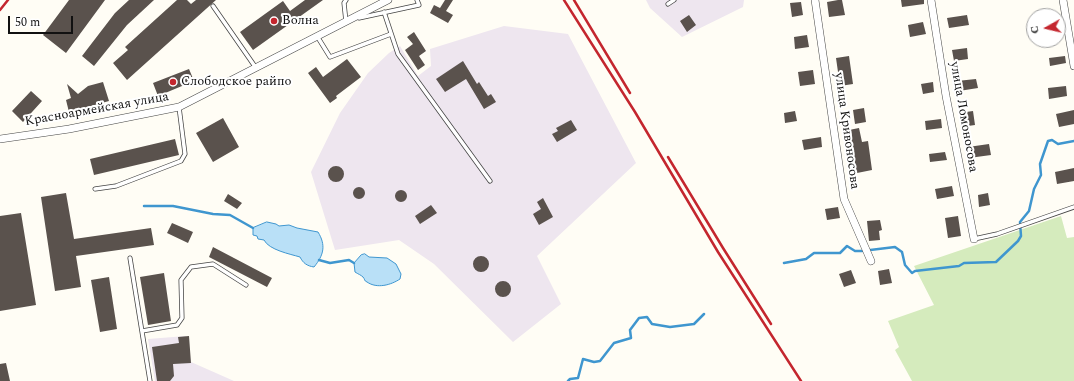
<!DOCTYPE html>
<meta charset="utf-8">
<style>
body{margin:0}
#map{position:relative;width:1074px;height:381px;overflow:hidden;background:#fffdf5;font-family:Spectral,serif}
canvas{display:block}
.north{position:absolute;left:1026px;top:8px;width:40px;height:40px;box-sizing:border-box;background:#fff;border:1px solid #a0a0a0;border-radius:50%;rotate:262deg;font-size:11px;font-weight:700;line-height:16px;text-align:center;color:#111}
.north::after{content:'';display:block;margin:auto;width:14px;height:18px;background:#c4262e;clip-path:polygon(50% 0,100% 100%,50% 72%,0 100%)}
.scale{position:absolute;left:8px;top:16px;width:65px;height:18px;box-sizing:border-box;border:2px solid #111;border-top:0;padding-left:5px;font-size:12px;line-height:14px;white-space:nowrap;color:#111;-webkit-text-stroke:3px #fff;paint-order:stroke}
</style>
<div id="map">
<canvas width="1074" height="381"></canvas>
<div class="north">С</div>
<div class="scale">50 m</div>
</div>
<script>
const g = document.querySelector('canvas').getContext('2d');
g.lineJoin = 'round';
function paint(path, color) { g.fillStyle = color; g.fill(path, 'evenodd'); }
function strokePath(path, color, width, dash) { g.strokeStyle = color; g.lineWidth = width; g.lineCap = dash ? 'butt' : 'round'; g.setLineDash(dash || []); g.stroke(path); }
function label(font, color, halo, rows, align = 'center') {
  g.font = font + ' Spectral,serif'; g.lineWidth = 4; g.setLineDash([]); g.textBaseline = 'middle'; g.strokeStyle = halo; g.fillStyle = color; for (const [text, x, y, turn = 0] of rows) {
    g.save(); g.translate(x, y); g.rotate((+turn || 0) * Math.PI / 180); g.textAlign = isNaN(turn) ? turn : align; if (halo) g.strokeText(text, 0, 0); g.fillText(text, 0, 0); g.restore();
  }
}
paint(new Path2D(`
 M646,0H744L743,7L682,37L650,8Z
 M504,26L568,34L636,163L537,256L561,304L513,342L434,264L399,240L335,250L311,172L340,113L368,73L389,53L400,46L418,76L431,66L430,49Z
 M186,336L191,362L234,381H155L148,339Z`), '#eee6ef');
paint(new Path2D(`
 M1061,216L1067,238L1074,237V381H912L895,350L899,347L888,321L934,305L914,266Z`), '#d5ebbd');
const water = new Path2D(`
 M267,222L276,224L279,226L289,225L297,228L318,232C326,245 324,255 314,267C307,266 303,263 300,257C290,254 269,250 264,240L258,239L257,236L253,235V228Z
 M365,254L369,257L387,258L396,264L401,274L400,279C391,285 377,289 367,282C364,281 365,279 363,277C361,275 358,274 355,272L354,263L361,255Z`);
paint(water, '#b9e0f7');
strokePath(water, '#3f96cf', 1);
strokePath(new Path2D(`
 M144,206H173L213,214L230,215L253,228
 M319,260L330,263L349,260L354,263
 M784,263L806,259L814,253H840L847,246L855,251H862L895,247L902,252L905,265L912,273L915,271L959,266L964,263L996,262L1018,241L1021,236L1020,222L1029,211L1034,189L1041,175L1040,164L1048,141L1052,140L1058,144L1074,141
 M568,381L570,379L578,378L583,359L594,362L600,361L614,343L631,338L630,330L639,318L647,317L652,324L670,327L694,324L704,314`), '#3f96cf', 2.5);
paint(new Path2D(`
 M69,0H105L66,53L43,35Z
 M129,0H154L127,25L94,66L82,56L115,13Z
 M177,0H187L191,4L196,0H216L127,80L113,63L128,50L125,47Z
 M305,0H323L253,50L240,32L283,1L290,11Z
 M445,0H453L446,11L453,15L448,23L430,13L434,5L440,8Z
 M838,0H842L845,15L829,17L827,2Z
 M901,0H924V4L902,7Z
 M801,2L803,15L792,17L790,3Z
 M689,15L696,25L687,32L680,21Z
 M967,15L969,25L949,28L947,18Z
 M923,22L926,34L910,37L908,25Z
 M414,32L426,51L419,56L425,65L418,70L405,50L413,44L407,37Z
 M807,35L809,47L795,49L794,37Z
 M967,48L968,59L954,61L952,50Z
 M849,56L853,84L840,86L836,58Z
 M1065,56L1066,63L1050,66L1049,58Z
 M347,59L361,77L336,96L337,98L330,103L308,73L316,67L323,77Z
 M463,61L477,84L479,82L488,96L491,94L496,102L484,109L466,79L445,92L436,79Z
 M189,69L194,81L158,96L153,83Z
 M813,70L815,84L800,86L798,72Z
 M976,79L978,88L959,91L957,81Z
 M103,82L109,101L69,112L66,100L71,98L67,84L78,94L88,86Z
 M933,82L934,92L923,94L921,84Z
 M1066,86L1067,96L1049,99L1048,88Z
 M31,91L42,101L23,122L12,111Z
 M864,108L866,122L855,124L853,110Z
 M1074,110V124L1059,127L1056,114Z
 M795,111L797,121L785,123L784,113Z
 M973,111L975,125L961,127L959,113Z
 M223,118L239,147L213,162L196,133Z
 M941,119L942,128L926,130L925,121Z
 M571,120L577,130L557,142L552,134L558,131L556,128Z
 M859,128L862,142L868,141L872,170L857,173L854,158L849,159L847,145L851,144L849,130Z
 M821,137L822,147L804,150L802,140Z
 M175,139L179,155L94,175L90,159Z
 M989,144L991,155L969,158L968,147Z
 M945,152L947,160L930,162L929,154Z
 M328 174a8 8 0 1 1 16 0a8 8 0 1 1-16 0Z
 M1074,168V181L1057,184L1055,172Z
 M952,186L954,196L937,199L935,189Z
 M353 193a6 6 0 1 1 12 0a6 6 0 1 1-12 0Z
 M395 196a6 6 0 1 1 12 0a6 6 0 1 1-12 0Z
 M66,193L74,239L151,228L154,245L76,256L81,287L55,291L41,197Z
 M988,193L990,205L979,207L978,195Z
 M228,194L242,203L237,209L224,201Z
 M543,198L553,217L539,225L533,214L541,209L537,202Z
 M431,205L437,213L420,224L415,216Z
 M838,207L840,218L827,220L825,209Z
 M21,213L36,305L0,311V216Z
 M958,216L961,236L948,238L945,218Z
 M880,220L882,230L879,231L880,240L869,241L867,221Z
 M172,223L193,232L188,243L167,233Z
 M213,247L272,278L267,287L209,257Z
 M473 264a8 8 0 1 1 16 0a8 8 0 1 1-16 0Z
 M889,269L892,283L880,285L878,271Z
 M851,270L856,283L844,287L839,274Z
 M164,273L171,321L148,325L140,277Z
 M109,277L117,329L100,332L91,280Z
 M495 289a8 8 0 1 1 16 0a8 8 0 1 1-16 0Z
 M189,336L191,363L173,364L174,376L170,381H157L152,347L179,343L178,337Z
 M6,363L10,381H0V364Z`), '#5a524d');
const service = new Path2D(`
 M668,4L674,0
 M213,6L256,68
 M384,12L398,54L490,181
 M359,18L419,5L417,0
 M346,22L344,3L346,0
 M317,36L330,57L391,34
 M95,189L116,186L181,161L185,154L179,107
 M974,239L997,234L1074,207
 M130,258L150,381
 M142,331L177,325L182,318L181,280L191,267L213,264L246,285`);
const minor = new Path2D(`
 M815,0L844,199L871,261
 M931,0L946,96L974,239
 M1063,0L1074,66
 M0,139L69,129L179,107L388,0`);
strokePath(service, '#444', 5);
strokePath(minor, '#444', 8);
strokePath(service, '#fff', 3.5);
strokePath(minor, '#fff', 7);
strokePath(new Path2D(`
 M564,0L635,112L718,252L801,381
 M574,0L630,93
 M0,10L8,0
 M668,157L723,248L771,324`), '#c4262e', 2.5);
for (const [x, y, r, color] of [
 [274,21,4,"#c4262e"],
 [173,82,4,"#c4262e"]
]) { const dot = new Path2D(); dot.arc(x, y, r, 0, 2 * Math.PI); g.fillStyle = color; g.fill(dot); strokePath(dot, '#fff', 1.5); }
label('13px', '#111', '#fff', [
 ["Волна",282,21],
 ["Слободское райпо",181,82]
], 'left');
label('13px', '#111', '#fff', [
 ["Красноармейская улица",97,110,-10],
 ["улица Ломоносова",963,117,80],
 ["улица Кривоносова",846,131,82]
]);
</script>
